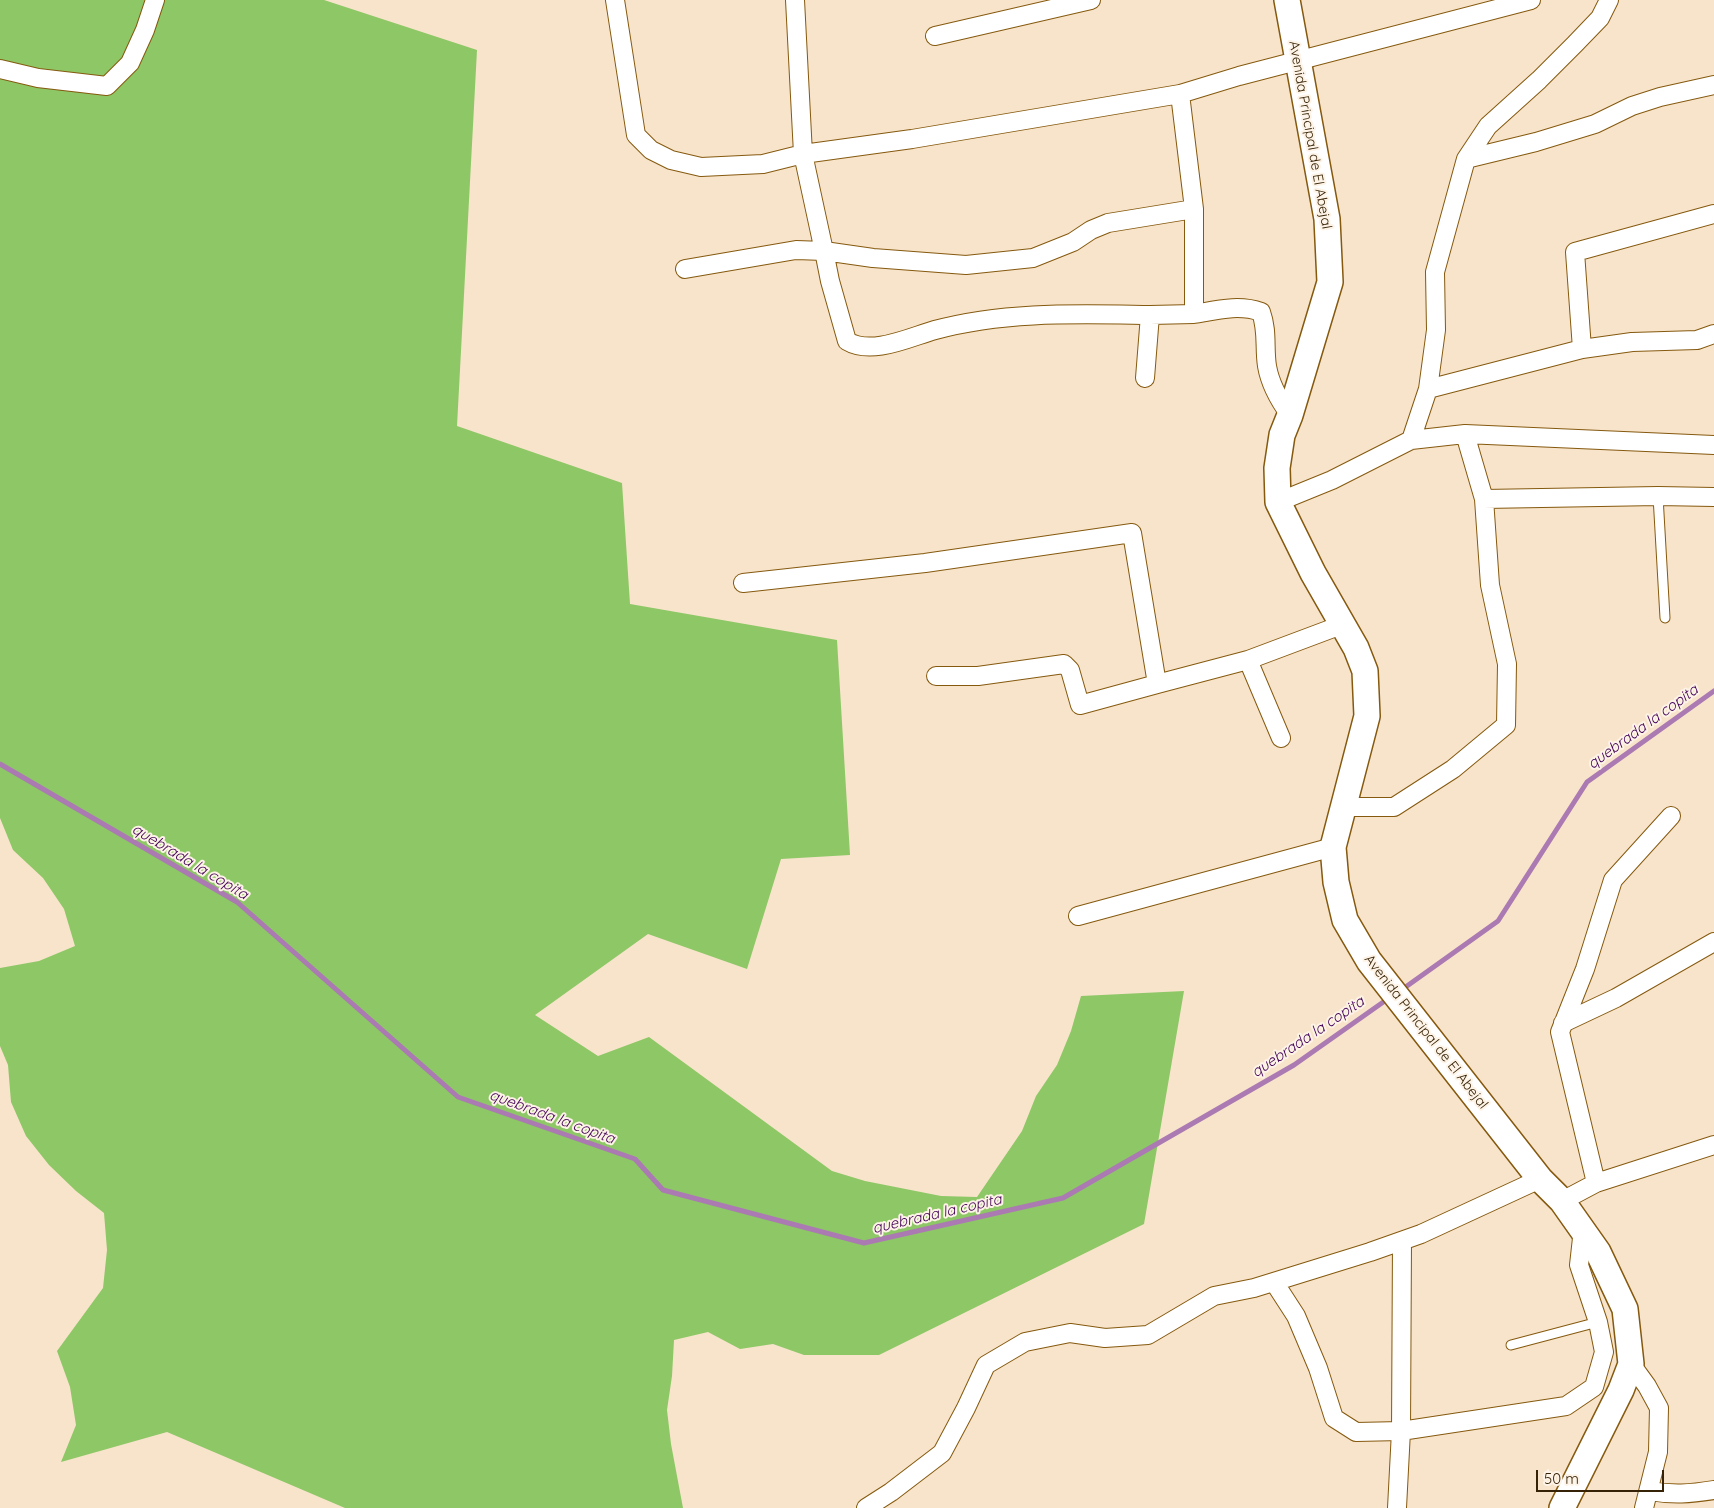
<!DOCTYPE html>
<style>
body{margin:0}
#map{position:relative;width:1714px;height:1508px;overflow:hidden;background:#f8e4cb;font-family:Quicksand,sans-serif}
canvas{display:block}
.scale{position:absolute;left:1536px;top:1470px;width:128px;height:22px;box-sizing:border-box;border:2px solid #362307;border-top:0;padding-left:6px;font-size:15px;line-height:18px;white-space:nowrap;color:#362307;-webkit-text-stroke:4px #fdf3e6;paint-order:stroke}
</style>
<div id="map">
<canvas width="1714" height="1508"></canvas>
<div class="scale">50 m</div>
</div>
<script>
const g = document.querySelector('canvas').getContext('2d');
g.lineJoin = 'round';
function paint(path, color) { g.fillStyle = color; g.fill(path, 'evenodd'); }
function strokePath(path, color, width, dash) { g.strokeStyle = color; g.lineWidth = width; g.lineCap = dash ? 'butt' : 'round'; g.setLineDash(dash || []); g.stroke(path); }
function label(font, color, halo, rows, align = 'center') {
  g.font = font + ' Quicksand,sans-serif'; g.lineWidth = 4; g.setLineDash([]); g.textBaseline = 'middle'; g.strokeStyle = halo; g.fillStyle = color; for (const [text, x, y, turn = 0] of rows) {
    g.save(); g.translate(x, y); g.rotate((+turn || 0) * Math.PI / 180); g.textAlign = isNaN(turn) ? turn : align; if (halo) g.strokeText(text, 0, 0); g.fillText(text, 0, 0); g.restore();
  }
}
paint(new Path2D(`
 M0,0H324L477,50L457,426L622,483L630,604L837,640L850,855L781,859L747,969L648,934L535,1015L598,1056L649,1037L832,1171L865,1181L941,1196L977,1197L1022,1131L1036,1096L1057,1065L1071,1031L1081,996L1184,991L1144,1224L879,1355H804L773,1344L740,1349L708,1332L674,1340L672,1376L667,1410L671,1444L683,1508H345L167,1432L61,1462L76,1425L70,1387L57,1351L103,1288L107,1250L104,1213L76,1191L49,1165L26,1136L11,1102L8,1065L0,1046V968L39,961L75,946L64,909L43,878L13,850L0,818Z`), '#8dc766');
strokePath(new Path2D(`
 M0,764L237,902L458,1097L635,1159L663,1190L864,1243L1063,1198L1294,1065L1389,998
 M1400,991L1498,921L1587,782L1714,691`), '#ab7ab2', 5);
const lane = new Path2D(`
 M1658,496L1665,618
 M1511,1345L1598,1322`);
const street = new Path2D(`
 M615,0L636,135L651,150L671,160L701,167L763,164L803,154L912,139L1180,94L1239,76L1531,0
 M795,0L803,154L824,251L873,258L966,265L1033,258L1073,242L1091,230L1108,223L1194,209
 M935,36L1091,0
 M0,69L38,78L107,86L130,63L145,30L155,0
 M1466,159L1536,142L1595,124L1632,106L1660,97L1714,85
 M685,269L796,250L824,251L830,281L847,341C872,356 910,337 935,330C1005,311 1079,314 1150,315
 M1194,314C1217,310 1239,304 1261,312C1268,332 1264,347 1267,366C1270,384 1279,400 1290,415
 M1582,349L1575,252L1714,214
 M1145,378L1150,315L1194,314V209L1180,94
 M1428,389L1582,349L1632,342L1697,340L1714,334
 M1411,440L1465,434L1714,445
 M1484,499L1658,496L1714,497
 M1278,502L1332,480L1411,440L1428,389L1436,330L1435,272L1466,159L1488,126L1539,80L1575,44L1600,18L1609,0
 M743,583L925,563L1132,533L1157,684L1248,660L1344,624
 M1248,660L1281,738
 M936,676H978L1064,664L1070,670L1080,705L1157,684
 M1343,807H1394L1453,769L1506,725L1507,664L1490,585L1484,499L1465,434
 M1078,916L1333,847
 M1563,1023L1616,998L1714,942
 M1596,1183L1560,1032L1585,969L1613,880L1671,816
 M1562,1201L1596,1183L1714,1145
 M1274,1282L1296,1316L1318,1368L1334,1418L1356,1432L1401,1431L1566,1406L1594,1387L1604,1352L1598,1322L1579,1265L1583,1229
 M1631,1364L1647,1386L1659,1408L1658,1452L1644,1508
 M1649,1491C1673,1495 1690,1494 1714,1490
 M866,1508L891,1492L942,1453L966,1408L986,1365L1025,1342L1070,1333L1105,1338L1148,1335L1214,1296L1254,1288L1370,1252L1421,1234L1540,1179
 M1397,1508L1401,1431L1402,1241`);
const secondary = new Path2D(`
 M1287,0L1327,219L1330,282L1290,415L1282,435L1277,468L1278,502L1313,573L1356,648L1365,671L1367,716L1333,847L1336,882L1345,920L1369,961L1540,1179L1562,1201L1598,1252L1625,1309L1631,1364L1621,1390L1562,1508`);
strokePath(lane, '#85590e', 11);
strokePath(street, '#85590e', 20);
strokePath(secondary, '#85590e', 28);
strokePath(lane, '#fff', 9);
strokePath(street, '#fff', 18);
strokePath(secondary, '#fff', 25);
label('14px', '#362307', '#fdf3e6', [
 ["Avenida Principal de El Abejal",1310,135,80],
 ["Avenida Principal de El Abejal",1426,1032,52]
]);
label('italic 15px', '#410157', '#fdf3e6', [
 ["quebrada la copita",1643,727,-36],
 ["quebrada la copita",190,862,31],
 ["quebrada la copita",1308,1037,-34],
 ["quebrada la copita",552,1117,20],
 ["quebrada la copita",937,1214,-13]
]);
</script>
